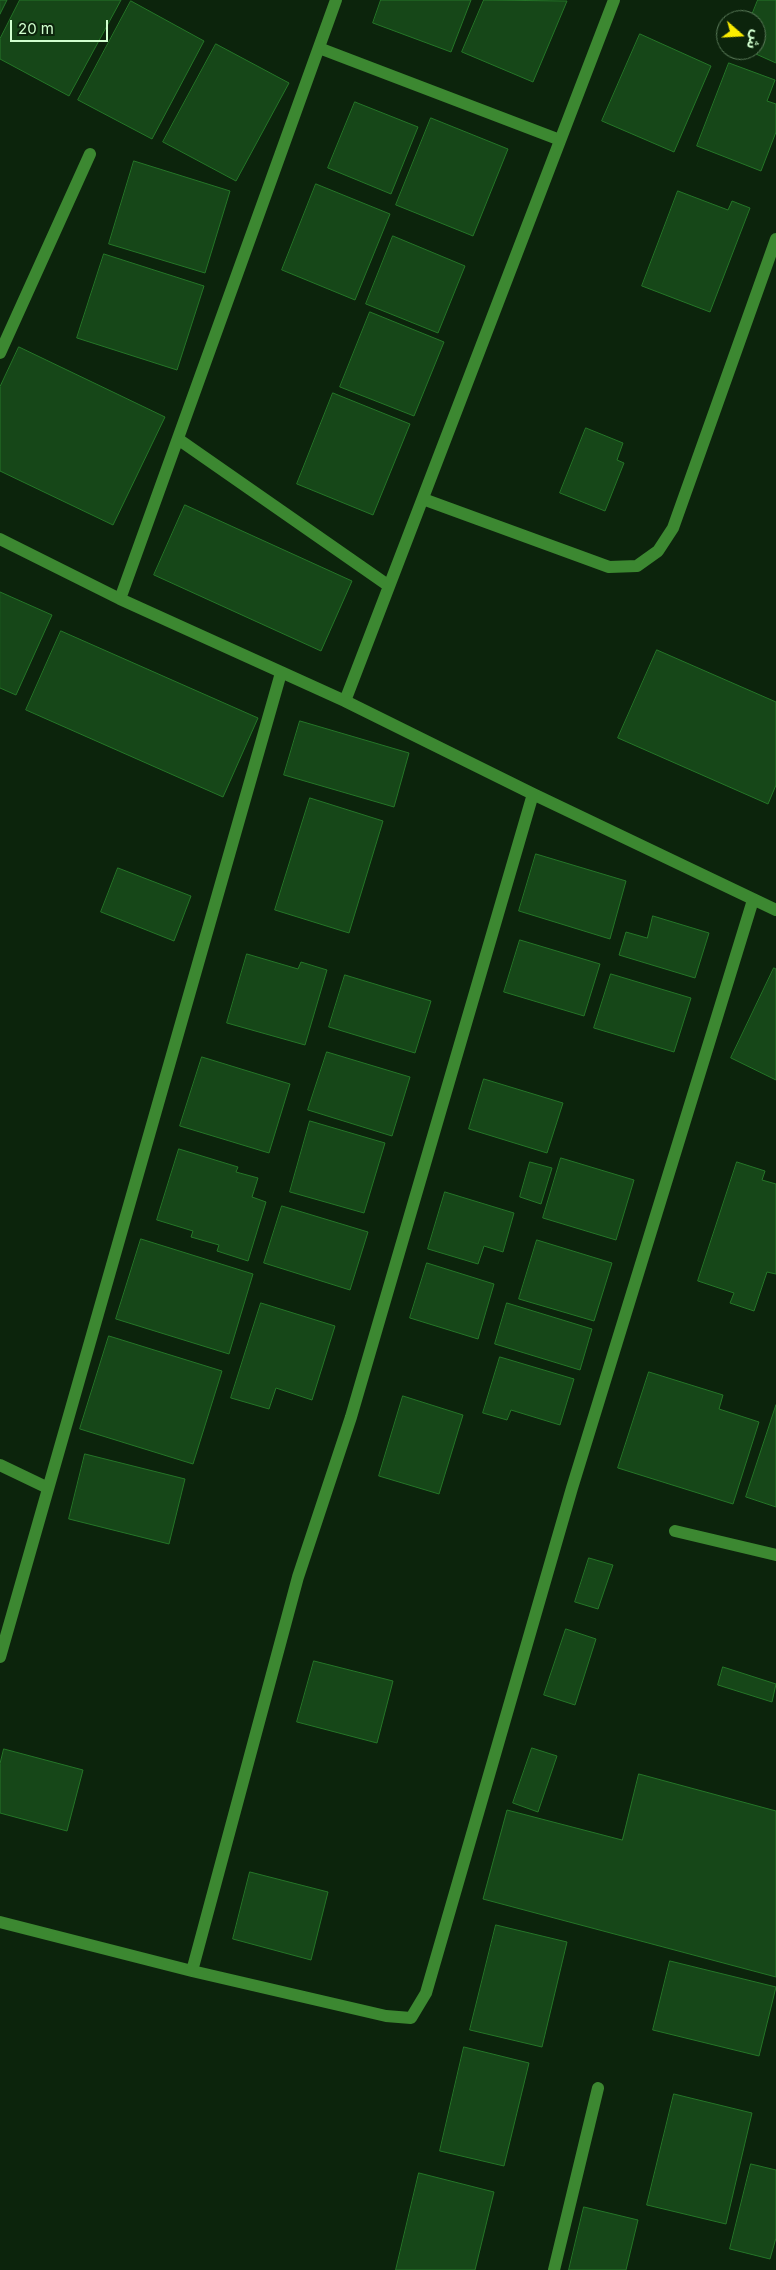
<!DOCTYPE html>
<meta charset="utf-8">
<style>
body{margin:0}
#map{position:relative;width:776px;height:2270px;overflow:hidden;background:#0c240c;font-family:Inter,"Noto Sans Arabic",sans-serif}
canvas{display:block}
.north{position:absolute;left:716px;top:10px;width:50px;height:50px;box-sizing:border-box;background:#0c240c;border:1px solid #5b7c5a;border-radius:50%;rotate:109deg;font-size:14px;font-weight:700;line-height:20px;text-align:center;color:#d1ffcf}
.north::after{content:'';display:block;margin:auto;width:18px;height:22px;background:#faeb00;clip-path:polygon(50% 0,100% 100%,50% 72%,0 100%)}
.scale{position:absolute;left:10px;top:20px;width:98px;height:22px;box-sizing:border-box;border:2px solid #d1ffcf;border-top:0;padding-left:6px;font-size:15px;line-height:18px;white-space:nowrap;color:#d1ffcf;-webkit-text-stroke:4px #0c240c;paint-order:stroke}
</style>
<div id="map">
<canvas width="776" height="2270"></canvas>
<div class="north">ش</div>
<div class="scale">20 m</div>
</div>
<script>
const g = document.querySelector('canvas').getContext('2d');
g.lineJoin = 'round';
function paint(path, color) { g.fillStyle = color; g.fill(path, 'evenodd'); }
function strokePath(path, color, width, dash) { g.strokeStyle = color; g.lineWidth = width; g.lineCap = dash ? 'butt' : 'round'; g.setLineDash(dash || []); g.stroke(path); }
const building = new Path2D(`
 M0,0H7L0,14Z
 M20,0H121L69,96L0,59V39Z
 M381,0H471L451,52L373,23Z
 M484,0L567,1L533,82L462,52Z
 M758,0H776V63L747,50H756V20H750Z
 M131,1L204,41L152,139L78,100Z
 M640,34L711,66L674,152L602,121Z
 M216,44L289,83L236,181L163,142Z
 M729,63L775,80L767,101L776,104V132L761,171L697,146Z
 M355,102L418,127L391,194L328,168Z
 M431,118L508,149L473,236L396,205Z
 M134,161L230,191L205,273L109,244Z
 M316,184L390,214L355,300L282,270Z
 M678,191L728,210L732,201L750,208L710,312L642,286Z
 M393,236L465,266L438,333L366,304Z
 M104,254L204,286L177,370L77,338Z
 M370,312L444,342L414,416L340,387Z
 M19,347L165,417L113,525L0,471V387Z
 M333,393L410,424L373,515L297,484Z
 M586,428L623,443L617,460L624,463L605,511L560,493Z
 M185,505L352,581L321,651L154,575Z
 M0,592L52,615L16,695L0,688Z
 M61,631L258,718L223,797L26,710Z
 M657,650L776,702V785L768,804L618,738Z
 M300,721L409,753L394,807L284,775Z
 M310,798L383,821L349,933L275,910Z
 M536,854L626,881L610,939L519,911Z
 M118,868L191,896L174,941L101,912Z
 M653,916L709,933L695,978L619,955L626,932L647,938Z
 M520,940L600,964L584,1016L504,992Z
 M247,954L298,969L301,962L327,970L305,1045L227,1023Z
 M774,968L776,969V1080L731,1058Z
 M611,974L691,998L674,1052L594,1028Z
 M345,975L431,1001L415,1053L329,1027Z
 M327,1052L410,1077L392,1136L308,1110Z
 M202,1057L290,1084L269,1153L180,1126Z
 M484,1079L563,1103L547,1153L469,1129Z
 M310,1121L385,1143L364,1213L290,1192Z
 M179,1149L238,1167L236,1172L258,1178L252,1197L266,1202L248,1261L217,1251L219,1245L191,1237L193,1231L157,1220Z
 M561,1158L634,1180L616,1240L543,1218Z
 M530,1162L552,1168L541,1204L520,1197Z
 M737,1162L765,1171L762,1180L776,1184V1274L767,1272L754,1311L730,1303L734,1293L698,1281Z
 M445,1192L514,1213L503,1252L484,1246L478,1264L428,1249Z
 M282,1206L368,1232L350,1290L264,1263Z
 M141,1239L253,1274L229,1354L116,1319Z
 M537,1240L612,1263L594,1321L519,1299Z
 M427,1263L494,1284L478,1339L410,1318Z
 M261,1303L335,1326L312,1400L276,1388L269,1409L231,1398Z
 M507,1303L592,1329L580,1370L495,1344Z
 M109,1336L222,1371L193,1464L80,1429Z
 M500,1357L574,1379L560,1425L511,1410L507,1420L483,1413Z
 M649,1372L723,1395L719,1409L759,1422L733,1504L618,1468Z
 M403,1396L463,1415L439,1494L379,1476Z
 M776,1405V1507L746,1497Z
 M85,1454L185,1479L169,1544L69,1519Z
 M589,1558L613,1565L598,1609L575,1602Z
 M566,1629L596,1639L575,1705L544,1695Z
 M314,1661L393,1681L377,1743L297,1722Z
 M723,1667L776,1684L772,1702L718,1685Z
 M532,1748L557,1756L538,1812L513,1803Z
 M4,1749L83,1770L67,1831L0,1813V1764Z
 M639,1774L776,1811V1977L483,1899L507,1810L622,1840Z
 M250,1872L328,1892L311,1960L233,1939Z
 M496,1925L567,1942L542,2047L470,2030Z
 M670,1961L776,1987L759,2056L653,2030Z
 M464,2047L529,2063L504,2166L440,2151Z
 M674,2094L752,2113L726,2224L647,2205Z
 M751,2164L776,2170V2238L770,2259L730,2249Z
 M419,2173L494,2192L475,2270H396Z
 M584,2207L638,2220L626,2270H569Z`);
paint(building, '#164718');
strokePath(building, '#257628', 1);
strokePath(new Path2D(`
 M319,48L560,140
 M0,353L90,154
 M178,439L389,586
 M423,499L609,567L637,566L658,551L673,528L776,239
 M0,539L120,599L345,701L533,794L776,910
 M120,599L336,0
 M345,701L614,0
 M0,1465L48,1488
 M675,1531L776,1555
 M0,1657L281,673
 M0,1922L192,1971L386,2016L411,2018L426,1993L572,1488L753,900
 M192,1971L298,1577L351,1417L533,794
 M554,2270L598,2088`), '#3c8831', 12);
</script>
